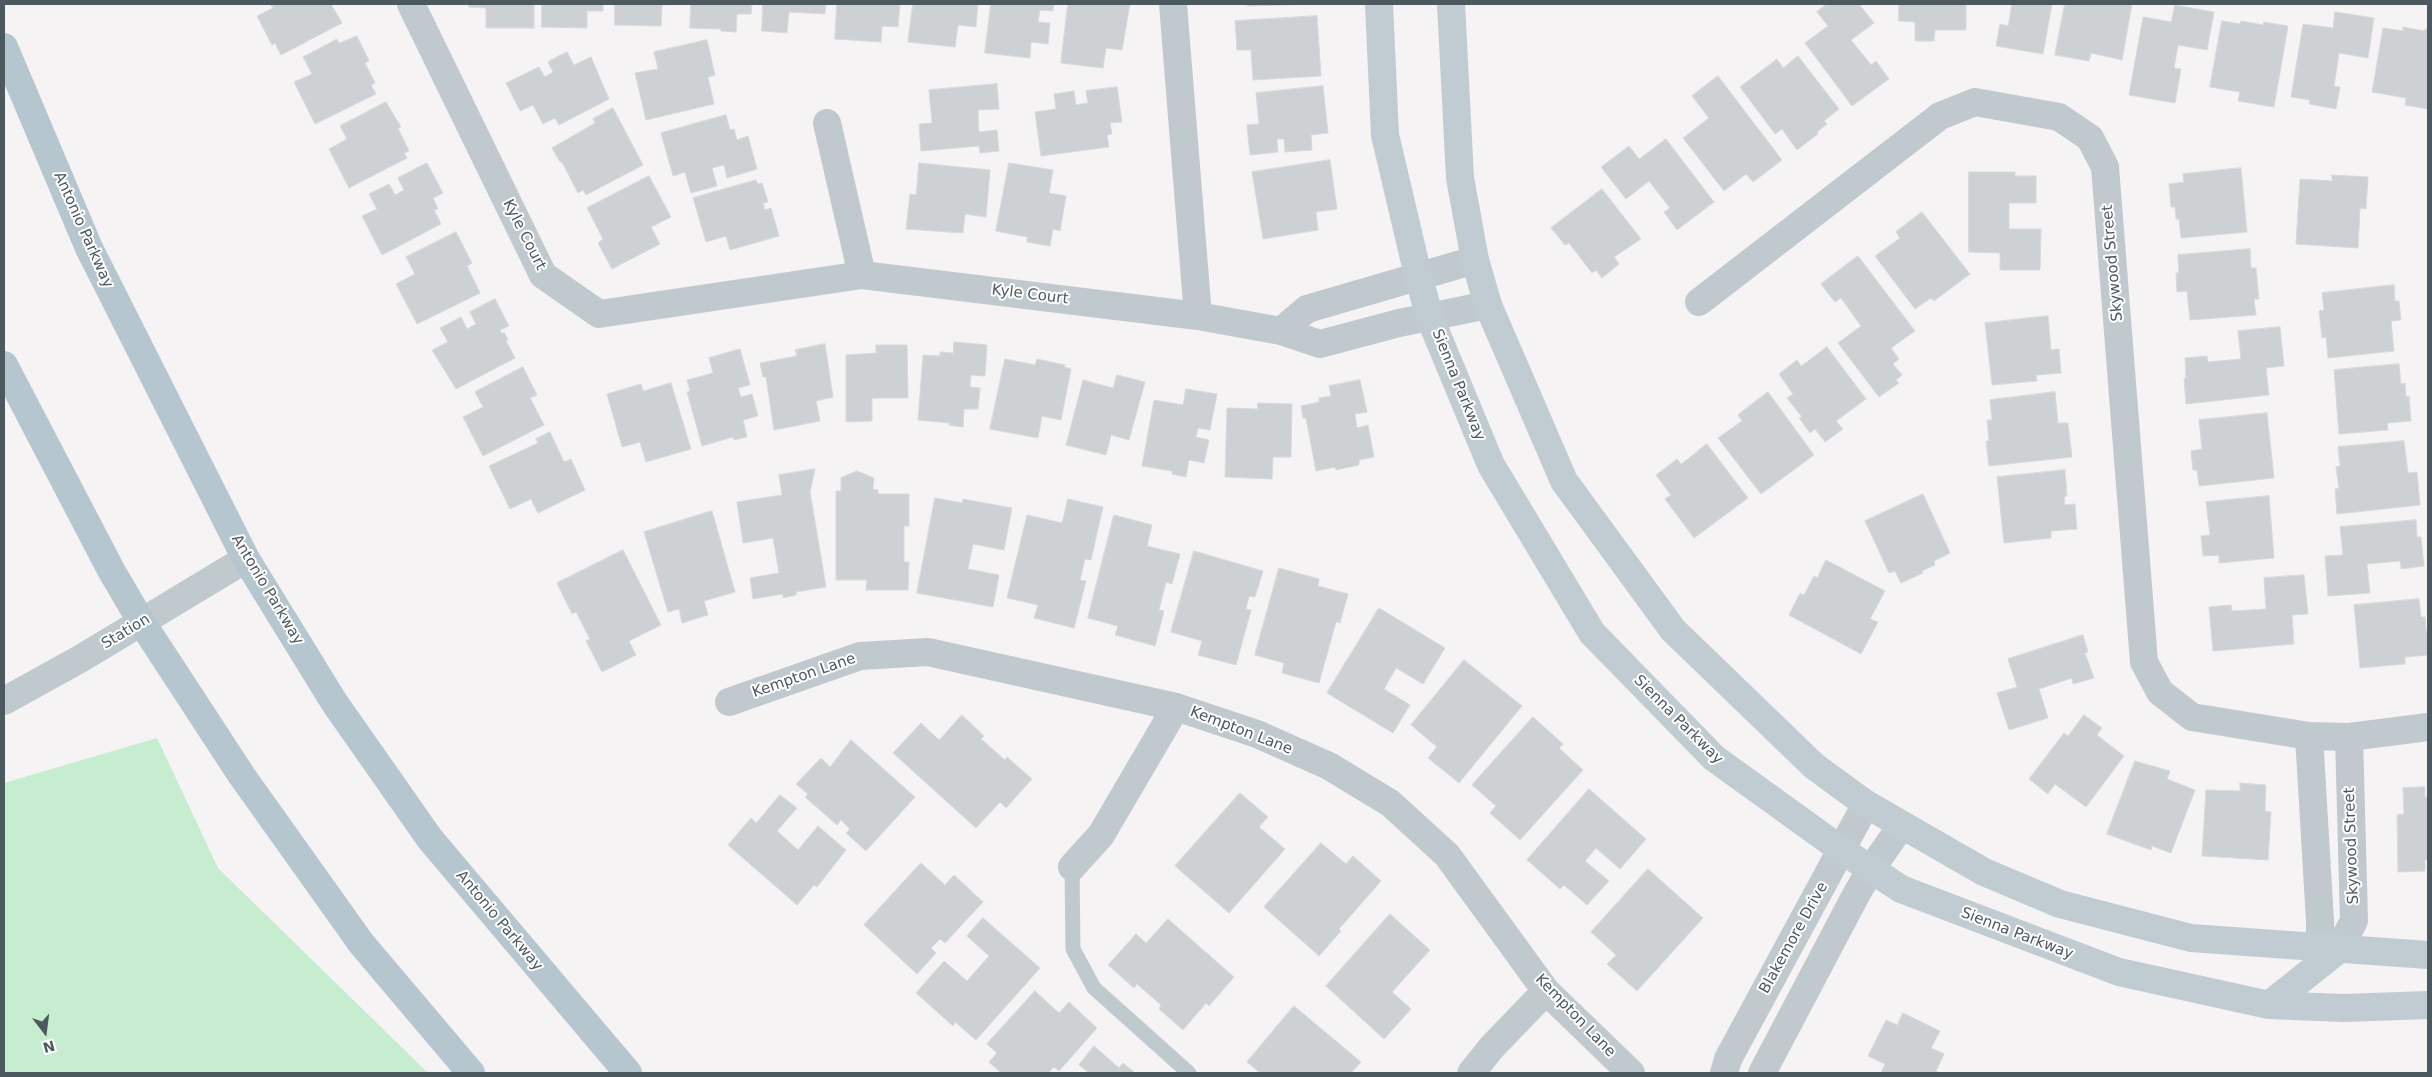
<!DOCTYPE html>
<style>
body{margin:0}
#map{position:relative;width:2432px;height:1077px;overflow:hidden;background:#f5f3f3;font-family:"DejaVu Sans",sans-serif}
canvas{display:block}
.frame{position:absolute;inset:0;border:5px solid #4c595f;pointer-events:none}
.north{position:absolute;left:20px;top:1007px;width:50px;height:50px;-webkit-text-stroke:4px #fff;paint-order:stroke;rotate:165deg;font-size:14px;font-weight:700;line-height:20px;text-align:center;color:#4c595f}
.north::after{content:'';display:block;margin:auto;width:18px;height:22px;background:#4c595f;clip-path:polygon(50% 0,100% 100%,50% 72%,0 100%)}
</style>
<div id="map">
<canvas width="2432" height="1077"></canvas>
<div class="frame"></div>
<div class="north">N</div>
</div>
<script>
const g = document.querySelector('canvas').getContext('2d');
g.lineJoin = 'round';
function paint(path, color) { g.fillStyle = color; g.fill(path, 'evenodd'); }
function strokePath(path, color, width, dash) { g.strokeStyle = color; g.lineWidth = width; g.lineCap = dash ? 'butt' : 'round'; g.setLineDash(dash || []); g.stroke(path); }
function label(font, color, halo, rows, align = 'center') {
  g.font = font + ' "DejaVu Sans",sans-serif'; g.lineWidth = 4; g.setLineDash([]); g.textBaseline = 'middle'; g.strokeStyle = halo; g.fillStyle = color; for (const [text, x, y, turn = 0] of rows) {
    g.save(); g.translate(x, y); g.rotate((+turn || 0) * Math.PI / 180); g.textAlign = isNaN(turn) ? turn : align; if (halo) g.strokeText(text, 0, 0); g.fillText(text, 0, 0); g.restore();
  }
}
paint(new Path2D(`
 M157,738L218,868L428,1073H4V783Z`), '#c6edd0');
const building = new Path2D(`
 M270,4H331L342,23L281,55L275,43L272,45L257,16L273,8Z
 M469,4H534V28H486V8L469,7Z
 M542,4H603V11H587V28L542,27Z
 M615,4H679L662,5L661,26L615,25Z
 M691,4H752L751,14H737L736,32L721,31V29L690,28Z
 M763,4H826L825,14L789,12L787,33L762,31Z
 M837,4H900L898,27L882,26L881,42L835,39Z
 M913,4H978L976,27L958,25L955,47L908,42Z
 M991,4H1054L1053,11L1040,10L1038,22L1050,23L1048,44L1031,42L1030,58L985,53Z
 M1068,4H1130L1122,50L1106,48L1103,68L1061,63Z
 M1248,4H1318L1248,6Z
 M1827,4H1859L1874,23L1851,40L1871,65L1876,61L1889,79L1852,106L1805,43L1828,26L1817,12Z
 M1899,4H1966V30H1935L1934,41H1915V22L1899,21Z
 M2012,4H2052L2043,54L1996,46L2000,24L2008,26Z
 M2065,4H2132L2122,60L2091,53L2089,61L2055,55Z
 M2175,5L2214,12L2207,50L2178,45L2174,68L2181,69L2175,103L2129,95L2143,17L2171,22Z
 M2335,12L2374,18L2368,58L2339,53L2334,86L2340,87L2336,109L2309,104L2310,100L2291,97L2303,24L2333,28Z
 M1317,16L1321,76L1253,80L1251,50H1237L1235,21Z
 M2222,21L2240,24L2241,21L2263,25L2264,22L2288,26L2274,107L2238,101L2240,92L2210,87Z
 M2403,27L2424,31L2425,29H2428V109L2405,105L2406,98L2372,92L2383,28L2403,31Z
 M357,36L369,61L365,63L375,83L371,85L376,94L315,124L294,82L312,74L303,57L337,39L339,43Z
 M707,40L715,75L708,77L714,104L646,120L635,73L658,69L654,52Z
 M567,52L574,65L591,57L609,99L559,125L555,118L543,124L533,105L520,111L506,83L539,67L545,77L553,72L548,62Z
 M1798,56L1839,109L1824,121L1827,124L1817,132L1818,134L1797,150L1782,129L1775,134L1740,87L1777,59L1783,68Z
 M1718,76L1782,160L1753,182L1746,174L1724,191L1683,138L1709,118L1692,96Z
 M997,84L999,109L978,110L979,132L997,130L999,151L980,153L979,146L921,151L919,124L932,123L929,90Z
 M1323,86L1328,133L1311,135L1312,150L1285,152L1284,139H1277L1278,152L1250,155L1247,125L1259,124L1256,93Z
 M1117,87L1122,122L1110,123L1112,134L1107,135L1109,147L1041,156L1035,112L1056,109L1054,94L1074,91L1076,105L1088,103L1086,91Z
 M386,102L401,127L398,128L409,151L404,153L407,158L349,188L329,149L347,139L340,126Z
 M613,108L643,165L586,195L583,190L578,193L562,162H560L552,148L595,123L593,119Z
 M726,115L730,130L734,129L737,140L748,136L757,169L727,178L724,165L712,168L717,186L691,193L685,172L673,176L661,133Z
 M1666,139L1714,202L1677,230L1664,212L1670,208L1649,181L1626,199L1601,167L1629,146L1639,159Z
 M1330,160L1337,209L1316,212L1318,230L1263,239L1252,172Z
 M427,163L443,193L433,198L438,209L434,210L441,224L382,255L362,216L377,209L369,194L389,184L395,195L404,190L398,178Z
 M919,163L990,170L986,217L965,214L963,233L906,229L910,194L916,195Z
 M1009,163L1053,170L1049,193L1066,196L1060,231L1053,229L1050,246L1027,242V237L996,231Z
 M2241,168L2247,232L2181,238L2179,219H2176L2175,207H2171L2169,184L2184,182L2183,174Z
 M1969,172H2015V176H2036V203H2009V229H2041L2040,270H2000V253L1969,252Z
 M2332,175L2368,177L2366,209L2360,208L2358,248L2296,244L2300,179L2332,181Z
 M649,176L671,217L651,227L660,244L612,269L598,243L603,239L587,208Z
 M756,180L758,184L762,183L768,202L763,203L765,210L771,208L779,236L730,250L726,236L706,242L693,198Z
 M1602,189L1641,239L1614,257L1619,264L1602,278L1596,270L1592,273L1569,243L1565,245L1551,228Z
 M1922,212L1970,274L1934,301L1931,298L1915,309L1875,256L1900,238L1896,232Z
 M456,232L472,263L467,266L480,293L417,324L396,284L415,274L406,257Z
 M2250,249L2251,268H2256L2259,299H2254L2256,315L2190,320L2187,291L2177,292L2176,273H2179L2178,255Z
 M1858,256L1915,331L1891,348L1899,359L1893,364L1902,375L1896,380L1899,383L1879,397L1838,343L1861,326L1841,298L1835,302L1821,284Z
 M2394,285L2395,301H2399L2401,320L2391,321L2394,351L2328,358L2326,337L2322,338L2319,311L2324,310L2322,293Z
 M495,299L509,326L500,330L502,334L504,332L508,340L506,341L515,358L456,389L432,350L448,342L440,328L461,317L467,329L476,324L470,312Z
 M2048,316L2051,350L2059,349L2061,373L2036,375L2037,381L1992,385L1985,323Z
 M2280,327L2284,366L2266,368L2269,395L2186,404L2184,379L2186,378L2185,358L2207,356L2208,362L2241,359L2238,331Z
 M954,342L987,345L985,376L971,375L970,387L980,388L978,409H964L963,427L949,425L950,423L918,420L923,355L940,356V352L953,353Z
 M825,344L833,397L816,401L820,421L774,430L766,377H763L760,363L797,356L795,350Z
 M876,345H907L908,398H872V421L846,422V355L876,353Z
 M1827,347L1866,399L1836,421L1843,429L1825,442L1815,429L1810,433L1799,418L1802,417L1787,398L1793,394L1779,374L1797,360L1801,366Z
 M740,349L750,385L738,388L741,397L752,394L758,416L743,420L747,437L734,440L733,437L702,446L687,392L690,391L687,380L713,373L709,358Z
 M1005,359L1035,365L1037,359L1065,365L1064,367L1071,369L1061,420L1042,416L1038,438L990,429Z
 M2399,364L2401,384L2405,383L2406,397L2409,396L2411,421L2387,423L2388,430L2339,434L2334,370Z
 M523,367L537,395L530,398L544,425L483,456L463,417L483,407L475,392Z
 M1117,375L1145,382L1129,440L1111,435L1106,455L1066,445L1083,380L1113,388Z
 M1360,380L1367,412L1355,414L1357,428L1368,425L1374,457L1359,460V465L1336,470L1335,467L1316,471L1306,418H1303L1301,406L1319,402V398L1331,396L1329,386Z
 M671,383L691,449L646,462L640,442L622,447L607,394L641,384L643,391Z
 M1186,389L1217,394L1210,430L1198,428L1196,437L1209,440L1204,463L1189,460L1186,477L1172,474V471L1142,466L1154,400L1183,405Z
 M1768,392L1814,455L1761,494L1718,438L1742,421L1738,415Z
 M2055,392L2058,423H2068L2072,457L1989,466L1986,441H1989L1987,420H1992L1990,400Z
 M1258,403L1292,404L1291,457H1273L1272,479L1225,477L1227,408L1257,409Z
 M2267,413L2274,478L2199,486L2197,470H2193L2191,451L2202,449L2199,420Z
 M550,432L564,462L571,459L585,490L538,513L531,499L510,509L489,466L538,443L536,439Z
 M2404,441L2408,473L2417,472L2420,505L2337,514L2335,489L2339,488L2336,467L2340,466L2338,447Z
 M1707,444L1748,498L1694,538L1665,499L1671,495L1656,475L1677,459L1681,464Z
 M815,469L810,492L826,587L796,592V595L783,598V594L753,599L750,578L779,573L773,538L743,543L737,502L782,495L779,475Z
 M2065,470L2067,496L2064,497L2065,505L2075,504L2077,529L2051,531V538L2004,543L1997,477Z
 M857,471L874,478L873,489L878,490V494H909V526H904V562H909L908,590H866L867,580H836V491H841V478Z
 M1923,494L1950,553L1934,561L1935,565L1922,571L1923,573L1901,583L1895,571L1889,573L1865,521Z
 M2269,496L2274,558L2219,563V555L2203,556L2201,536L2210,535L2206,502Z
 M935,498L962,503L963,499L1012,508L1004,550L973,544L968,569L999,575L993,607L917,593Z
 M1068,499L1103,507L1091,560L1085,559L1080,580L1086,581L1074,628L1034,618L1038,605L1007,598L1027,515L1062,523Z
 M712,511L735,592L704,601L708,615L682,623L679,609L668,612L644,532Z
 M1114,515L1152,525L1147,546L1180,554L1172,584L1166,582L1159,610L1164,611L1155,646L1115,635L1118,626L1088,618Z
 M2416,520L2417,537H2421L2424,566L2401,569L2400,561L2367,564L2370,593L2328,596L2325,556L2343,555L2340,527Z
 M623,550L661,625L629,641L636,655L602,672L586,641L590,639L576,612L572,614L557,583Z
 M1194,551L1263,571L1255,597L1249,596L1246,609L1251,610L1236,665L1198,655L1202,641L1171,632Z
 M1826,560L1885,591L1870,619L1878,622L1861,654L1789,615L1800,593L1804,595L1814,576L1817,578Z
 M1279,568L1319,579L1318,586L1348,594L1340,623L1336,622L1319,683L1282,673L1284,663L1255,655Z
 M2304,575L2308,614L2292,615L2294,644L2213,651L2209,607L2231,605L2232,611L2266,609L2264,578Z
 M2419,599L2421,617H2425L2426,631H2428V655L2405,657V664L2360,668L2354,605Z
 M1379,608L1445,648L1423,684L1396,668L1384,689L1410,705L1393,733L1327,693Z
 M2083,635L2088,652L2085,653L2094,678L2073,684L2072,678L2039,689L2048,718L2009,730L1997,693L2017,687L2008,659Z
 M1464,660L1522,706L1459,783L1428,758L1437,747L1411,725Z
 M962,715L984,736L981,739L1005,760L1007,757L1032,779L1006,808L1000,802L976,828L893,753L921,723L939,740Z
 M2084,715L2102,728L2097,735L2124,756L2086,807L2055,784L2048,794L2029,779L2064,733L2068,736Z
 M1533,717L1563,744L1559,748L1583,770L1520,840L1490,813L1496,806L1472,785Z
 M851,740L915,797L866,851L846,833L850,829L841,820L837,825L805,797L808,794L796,784L821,758L830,767Z
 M2135,761L2170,771L2167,779L2195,790L2171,853L2152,846L2151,850L2107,834Z
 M2240,783L2266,785L2265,811L2271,812L2268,860L2202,856L2206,790L2240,791Z
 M2425,787V797H2428V860H2425V871L2398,872L2397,815L2404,814L2403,788Z
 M1589,789L1646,839L1620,869L1596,848L1585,861L1609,881L1587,905L1564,885L1560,889L1527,860Z
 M1240,793L1268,817L1259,827L1285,849L1229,913L1175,866Z
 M780,795L797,808L777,831L798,850L818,826L846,850L817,887L814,885L797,905L728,845L751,818L756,823Z
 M1321,843L1346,864L1353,856L1381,881L1339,929L1341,931L1319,956L1264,907Z
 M921,863L945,885L954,875L983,902L945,943L940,939L931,948L936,953L917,974L864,925Z
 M1648,869L1703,918L1637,991L1607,964L1616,955L1591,932Z
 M1390,914L1430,950L1392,992L1411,1009L1384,1039L1326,986Z
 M983,918L1040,968L976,1040L955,1022L953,1026L916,993L944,961L967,981L989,956L967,936Z
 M1168,919L1234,977L1209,1006L1206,1003L1183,1030L1159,1009L1161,1005L1137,984L1134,988L1108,965L1136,934L1146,943Z
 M1035,991L1059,1013L1069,1002L1097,1028L1059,1071L1054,1067L1048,1073H1001L989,1062L997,1053L987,1044Z
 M1294,1006L1361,1062L1351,1073H1260L1247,1062Z
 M1903,1013L1940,1031L1931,1048L1944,1054L1936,1071L1941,1073H1881L1885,1064L1868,1056L1886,1020L1897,1025Z
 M1094,1046L1119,1068L1123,1063L1135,1073H1089L1079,1065Z`);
paint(building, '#cdd1d4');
strokePath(building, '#d7dadd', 1);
strokePath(new Path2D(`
 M1072,867L1073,949L1094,988L1189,1073`), '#c0c9ce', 15);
strokePath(new Path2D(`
 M411,4L543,275L599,314L862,275L1198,316L1281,331L1320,344L1399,323L1488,305
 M1173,4L1198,316
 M827,123L862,275
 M1699,302L1940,116L1975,102L2059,117L2090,138L2105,167L2144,662L2160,692L2192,717L2309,736L2349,737L2428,727
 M1281,331L1307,309L1475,260
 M4,701L80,659L246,559
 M729,702L860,656L928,652L1176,707L1257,734L1329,766L1390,803L1447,855L1546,991L1631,1073
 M2309,736L2320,921V948
 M1072,867L1101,835L1176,707
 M2338,950L2354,921L2349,737
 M1471,1073L1492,1047L1546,991
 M1724,1073L1728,1059L1866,804
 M1762,1073L1857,893L1871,869L1902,825`), '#c0c9ce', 28);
strokePath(new Path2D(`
 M1379,4L1385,135L1418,275L1430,318L1491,465L1592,633L1714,758L1843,851L1901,889L2119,972L2269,1005L2344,1008L2428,1005
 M1451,4L1460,178L1475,260L1488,305L1564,481L1673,630L1814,766L1866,804L1984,872L2060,904L2191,938L2428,955
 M2269,1005L2338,950`), '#c0ccd2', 28);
strokePath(new Path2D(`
 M4,47L89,248L246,559L334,702L430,839L628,1073
 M4,365L111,570L142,623L242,776L361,943L471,1073`), '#b5c6cf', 28);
label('15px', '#4c595f', '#fff', [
 ["Antonio Parkway",83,230,66],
 ["Kyle Court",524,235,63],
 ["Skywood Street",2113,263,-95],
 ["Kyle Court",1030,295,7],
 ["Sienna Parkway",1458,385,68],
 ["Antonio Parkway",267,590,59],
 ["Station",126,632,-31],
 ["Kempton Lane",804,676,-19],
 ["Sienna Parkway",1678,720,45],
 ["Kempton Lane",1241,731,21],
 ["Skywood Street",2352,846,-92],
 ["Antonio Parkway",499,921,50],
 ["Sienna Parkway",2017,934,21],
 ["Blakemore Drive",1794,938,-61],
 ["Kempton Lane",1575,1016,46]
]);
</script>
